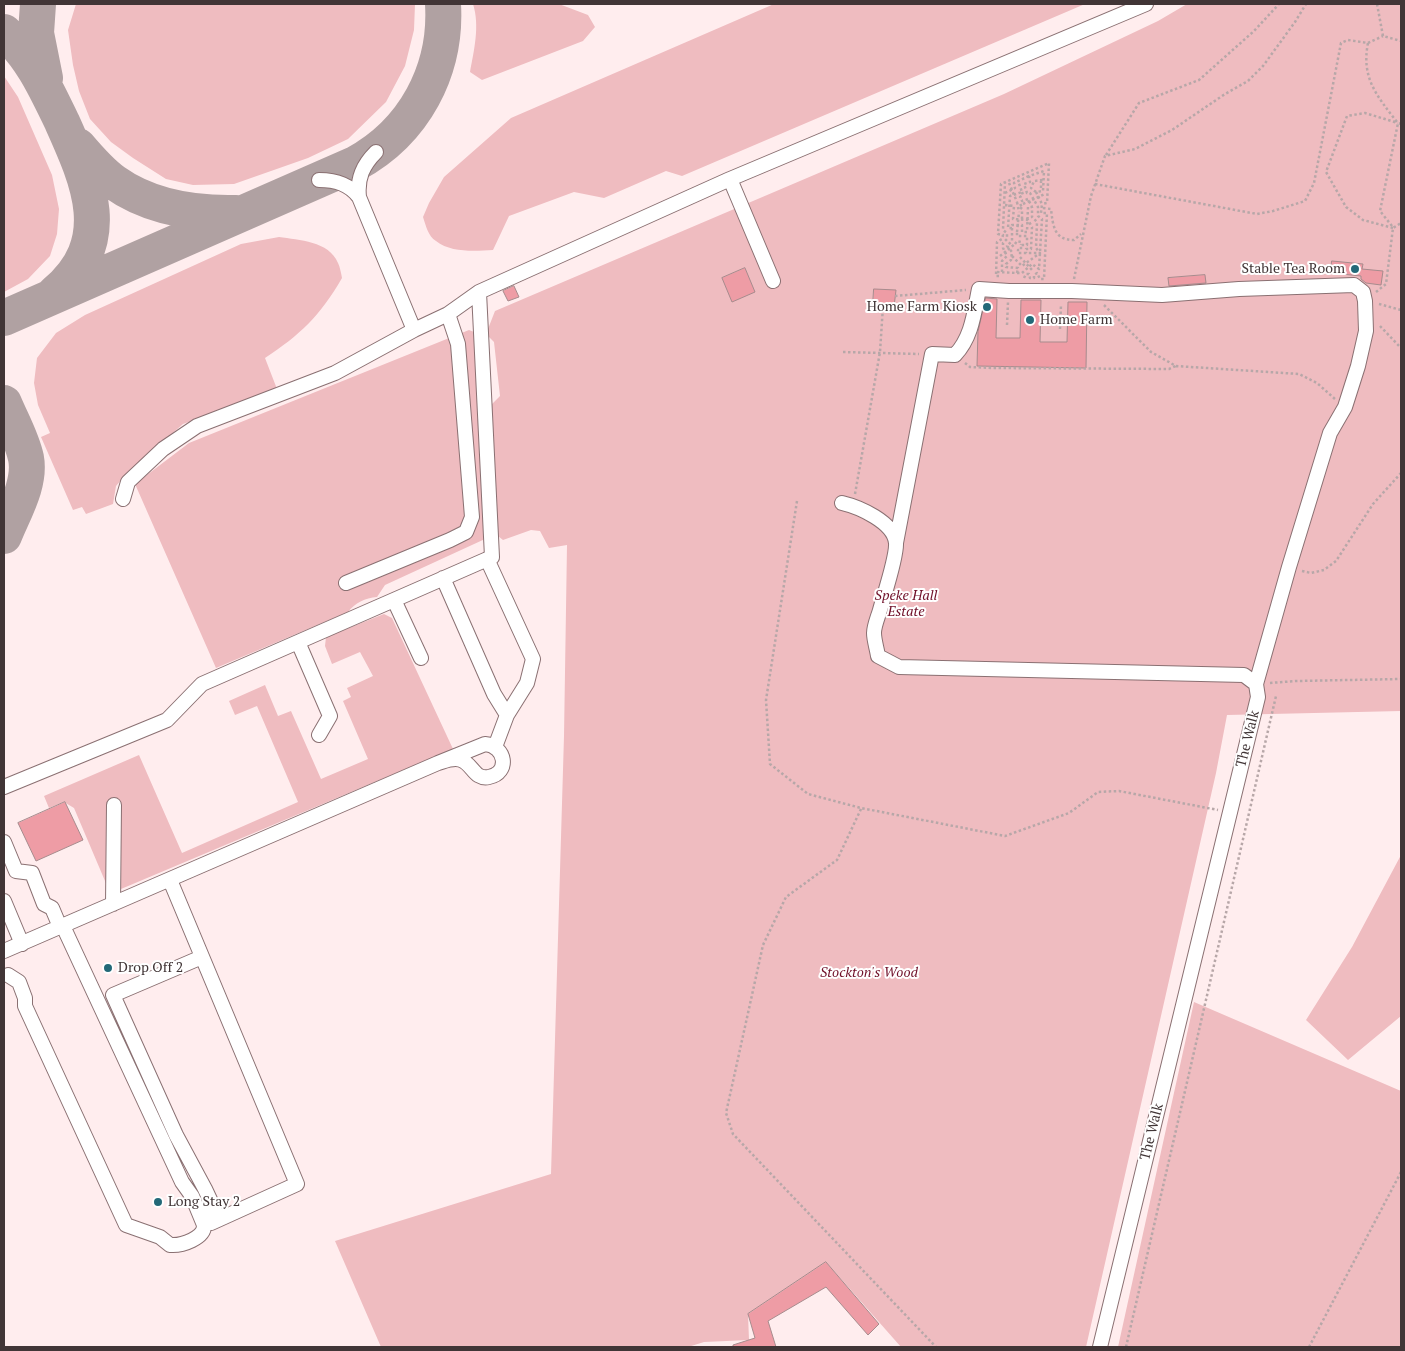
<!DOCTYPE html>
<style>
body{margin:0}
#map{position:relative;width:1405px;height:1351px;overflow:hidden;background:#ffedee;font-family:"PT Serif",serif}
canvas{display:block}
.frame{position:absolute;inset:0;border:5px solid #413536;pointer-events:none}
</style>
<div id="map">
<canvas width="1405" height="1351"></canvas>
<div class="frame"></div>
</div>
<script>
const g = document.querySelector('canvas').getContext('2d');
g.lineJoin = 'round';
function paint(path, color) { g.fillStyle = color; g.fill(path, 'evenodd'); }
function strokePath(path, color, width, dash) { g.strokeStyle = color; g.lineWidth = width; g.lineCap = dash ? 'butt' : 'round'; g.setLineDash(dash || []); g.stroke(path); }
function label(font, color, halo, rows, align = 'center') {
  g.font = font + ' "PT Serif",serif'; g.lineWidth = 4; g.setLineDash([]); g.textBaseline = 'middle'; g.strokeStyle = halo; g.fillStyle = color; for (const [text, x, y, turn = 0] of rows) {
    g.save(); g.translate(x, y); g.rotate((+turn || 0) * Math.PI / 180); g.textAlign = isNaN(turn) ? turn : align; if (halo) g.strokeText(text, 0, 0); g.fillText(text, 0, 0); g.restore();
  }
}
paint(new Path2D(`
 M76,4H415L414,30L405,66L386,102L348,139L308,158L234,184L193,185L166,179L133,158L111,142L90,119L79,91L73,65L68,30Z
 M473,4H559L588,15L595,27L583,41L482,80L470,72C474,50 480,26 473,4Z
 M774,4H1085L682,176L666,171L604,198L574,192L509,216L493,250C475,251 451,253 436,241C428,236 426,226 423,217L429,203L444,177L511,118Z
 M1187,4H1401V711L1227,715L1216,773L1086,1347H901L826,1262L748,1314L749,1340L704,1342L688,1347H381L335,1241L551,1174L564,736L567,545L549,548L540,531L531,530L503,540L498,536L490,406L500,396L494,342L486,334L495,311L1004,94L1158,21Z
 M4,76L18,97L52,175L59,209L57,234L50,256L28,279L4,292Z
 M279,237C299,240 329,241 338,263C340,267 341,273 342,278C320,316 300,335 265,358L277,389L183,424L128,472L116,486L113,504L86,514L82,507L73,510L41,437L50,433L38,405L34,383L37,358L56,333L85,315L241,244Z
 M469,330L474,332L487,510L485,539L385,585L377,597C365,598 355,603 348,612L216,668L135,484L189,443Z
 M384,614L392,618L453,749L121,889L108,888L74,808L64,802L49,808L44,796L139,755L182,853L298,802L257,706L235,715L229,701L265,685L278,716L291,711L321,779L368,759L343,701L351,697L347,688L373,676L360,652L332,664L325,646L326,637Z
 M1401,855V1016L1348,1060L1306,1020L1352,947Z
 M1194,1002L1401,1091V1347H1118Z`), '#efbcc0');
strokePath(new Path2D(`
 M38,4L36,33L45,78
 M4,32C32,57 46,89 62,122C89,182 116,242 55,293
 M78,146C89,159 100,172 114,182C149,207 193,214 236,213
 M4,318L355,164C414,132 447,71 443,4
 M4,403C11,420 22,439 26,458C31,484 13,513 4,536`), '#b0a1a2', 36);
const building = new Path2D(`
 M1332,261L1363,264L1362,269L1383,271L1381,285L1366,283L1361,279V276L1331,273Z
 M745,268L755,292L732,302L722,278Z
 M1205,275L1206,283L1169,286L1168,278Z
 M514,286L519,297L508,301L503,291Z
 M874,289L896,290L894,307L873,305Z
 M986,298L997,299L996,338H1020L1021,300H1041L1040,342H1067L1068,302H1087L1086,368L977,366L978,332Z
 M65,802L83,840L36,861L18,823Z
 M826,1262L879,1324L868,1335L826,1287L768,1321L776,1347H733V1345L755,1338L748,1314Z`);
paint(building, '#ee9ca5');
strokePath(building, '#a78b8d', 1);
const minor = new Path2D(`
 M376,152C363,165 357,178 359,197L414,330L448,314
 M730,179L773,281
 M319,180C336,180 349,184 359,197
 M123,499L128,482L163,449L197,426L335,373L414,330
 M842,503C859,507 894,522 896,543C897,557 884,595 880,610C878,617 874,626 874,633C874,640 877,649 878,656L899,667L1244,675L1256,684L1258,697L1100,1347
 M896,543L932,354L955,355C972,337 974,313 979,289L1009,291H1072L1162,295L1239,289L1354,285L1363,292L1365,301L1366,331L1358,366L1345,407L1330,433L1289,567L1256,684
 M487,559L533,659L527,683L507,715L495,747
 M443,578L494,694L507,715
 M346,583L450,540L466,532L472,517L458,344L448,314L479,292L730,179L1146,4
 M394,600L421,658
 M298,642L330,716L319,735
 M485,744C506,746 510,773 489,777C474,780 473,764 461,760C454,757 445,761 438,763Z
 M4,787L167,720L202,684L492,557L479,292
 M4,842L16,871L32,873L44,904L52,908L60,927
 M170,880L297,1184L211,1223L204,1208
 M4,901L22,944
 M113,904L114,805
 M4,951L438,763
 M202,957L113,995L176,1135L205,1189L219,1219
 M8,975L19,982L25,998V1006L126,1225L160,1237L170,1245C182,1246 205,1238 204,1225L192,1196L182,1182L63,926`);
strokePath(minor, '#8a7072', 16);
strokePath(new Path2D(`
 M1377,4L1383,36L1401,41
 M1368,43C1361,78 1377,96 1397,122
 M1106,155L1139,103L1199,80L1254,31L1279,4
 M1095,184L1257,214L1273,211L1305,201L1314,183L1341,43L1348,40L1368,43L1383,36
 M1041,188V181
 M1022,192L1023,195L1020,197L1022,201L1028,199L1032,207
 M1036,192L1031,188L1034,181L1043,180
 M1005,193L1015,188L1014,183L1029,176
 M1017,202L1019,212
 M1005,205L1014,206L1013,219L1028,220L1032,227L1031,249H1026V253
 M1043,208L1051,209C1053,226 1054,240 1074,240L1081,234
 M1022,219V209L1019,206L1023,204
 M1392,226L1380,211L1398,123L1401,124
 M1012,228H1008L1010,196L1022,192L1018,181
 M1393,228L1363,220L1346,207L1326,172L1347,116L1365,113L1398,123
 M1015,244L1017,241L1021,242V245
 M1012,256L1022,266L1040,253H1018V250H1021V245H1027V236H1017V232
 M997,272L1017,273L1018,268L1006,267V264L1011,260L1012,252L1007,246L1012,241V225H1022V232H1027L1028,207H1032V217L1037,222L1036,248L1039,252
 M1002,272V261L1007,256L1003,248V243L1007,239V233L1003,230L1005,182
 M1017,273H1022L1032,264L1039,269L1042,219L1038,216V207L1030,193H1027L1024,184L1030,182L1029,176L1044,171L1043,191L1036,192L1042,204L1041,213H1047L1044,279H1040L1037,273L1034,275V278H1030L1029,274H1026L1024,278
 M999,276H996L997,242L1002,239L1003,235L998,234L1001,184L1049,163L1047,203L1042,204
 M1074,279L1091,196L1105,156L1135,149L1172,130L1225,94L1248,81L1263,66L1295,22L1306,4
 M1376,292L1386,284L1393,228L1401,223
 M895,296L966,290
 M1379,304L1401,310
 M1104,305L1151,352L1176,366L1299,374L1317,383L1335,399
 M1007,325L1008,302
 M1380,326L1401,348
 M1060,329L1061,305
 M843,352L919,354
 M965,363L970,367L993,368L1169,369L1176,366
 M855,494L880,352L883,306
 M797,501L766,700L770,764L808,794L861,808L1005,836L1069,813L1098,792L1119,791L1218,810
 M1302,571L1311,573L1324,570L1336,561L1373,504L1401,473
 M1270,683L1296,681L1401,679
 M861,809L837,860L786,897L763,945L726,1113L733,1134L936,1347
 M1126,1347L1276,696
 M1309,1347L1401,1172`), '#b7a7a8', 2.5, [2.5, 2.5]);
strokePath(minor, '#fff', 14);
strokePath(new Path2D(`
 M1009,183L1017,202
 M1023,204L1045,194
 M1017,232L1019,212
 M1000,256L1015,244
 M1020,257L1033,271`), '#b7a7a8', 2.5, [2.5, 2.5]);
for (const [x, y, r, color] of [
 [1355,269,5,"#236978"],
 [987,307,5,"#236978"],
 [1030,320,5,"#236978"],
 [108,968,5,"#236978"],
 [158,1202,5,"#236978"]
]) { const dot = new Path2D(); dot.arc(x, y, r, 0, 2 * Math.PI); g.fillStyle = color; g.fill(dot); strokePath(dot, '#fff', 2); }
label('14px', '#413536', '#fff', [
 ["Stable Tea Room",1345,269,"right"],
 ["Home Farm Kiosk",977,307,"right"],
 ["Home Farm",1040,320],
 ["Drop Off 2",118,968],
 ["Long Stay 2",168,1202]
], 'left');
label('italic 14px', '#701029', '#fff', [
 ["Speke Hall",906,596],
 ["Estate",906,612],
 ["Stockton's Wood",869,973]
]);
label('14px', '#413536', '#fff', [
 ["The Walk",1248,739,-76],
 ["The Walk",1152,1132,-76]
]);
</script>
